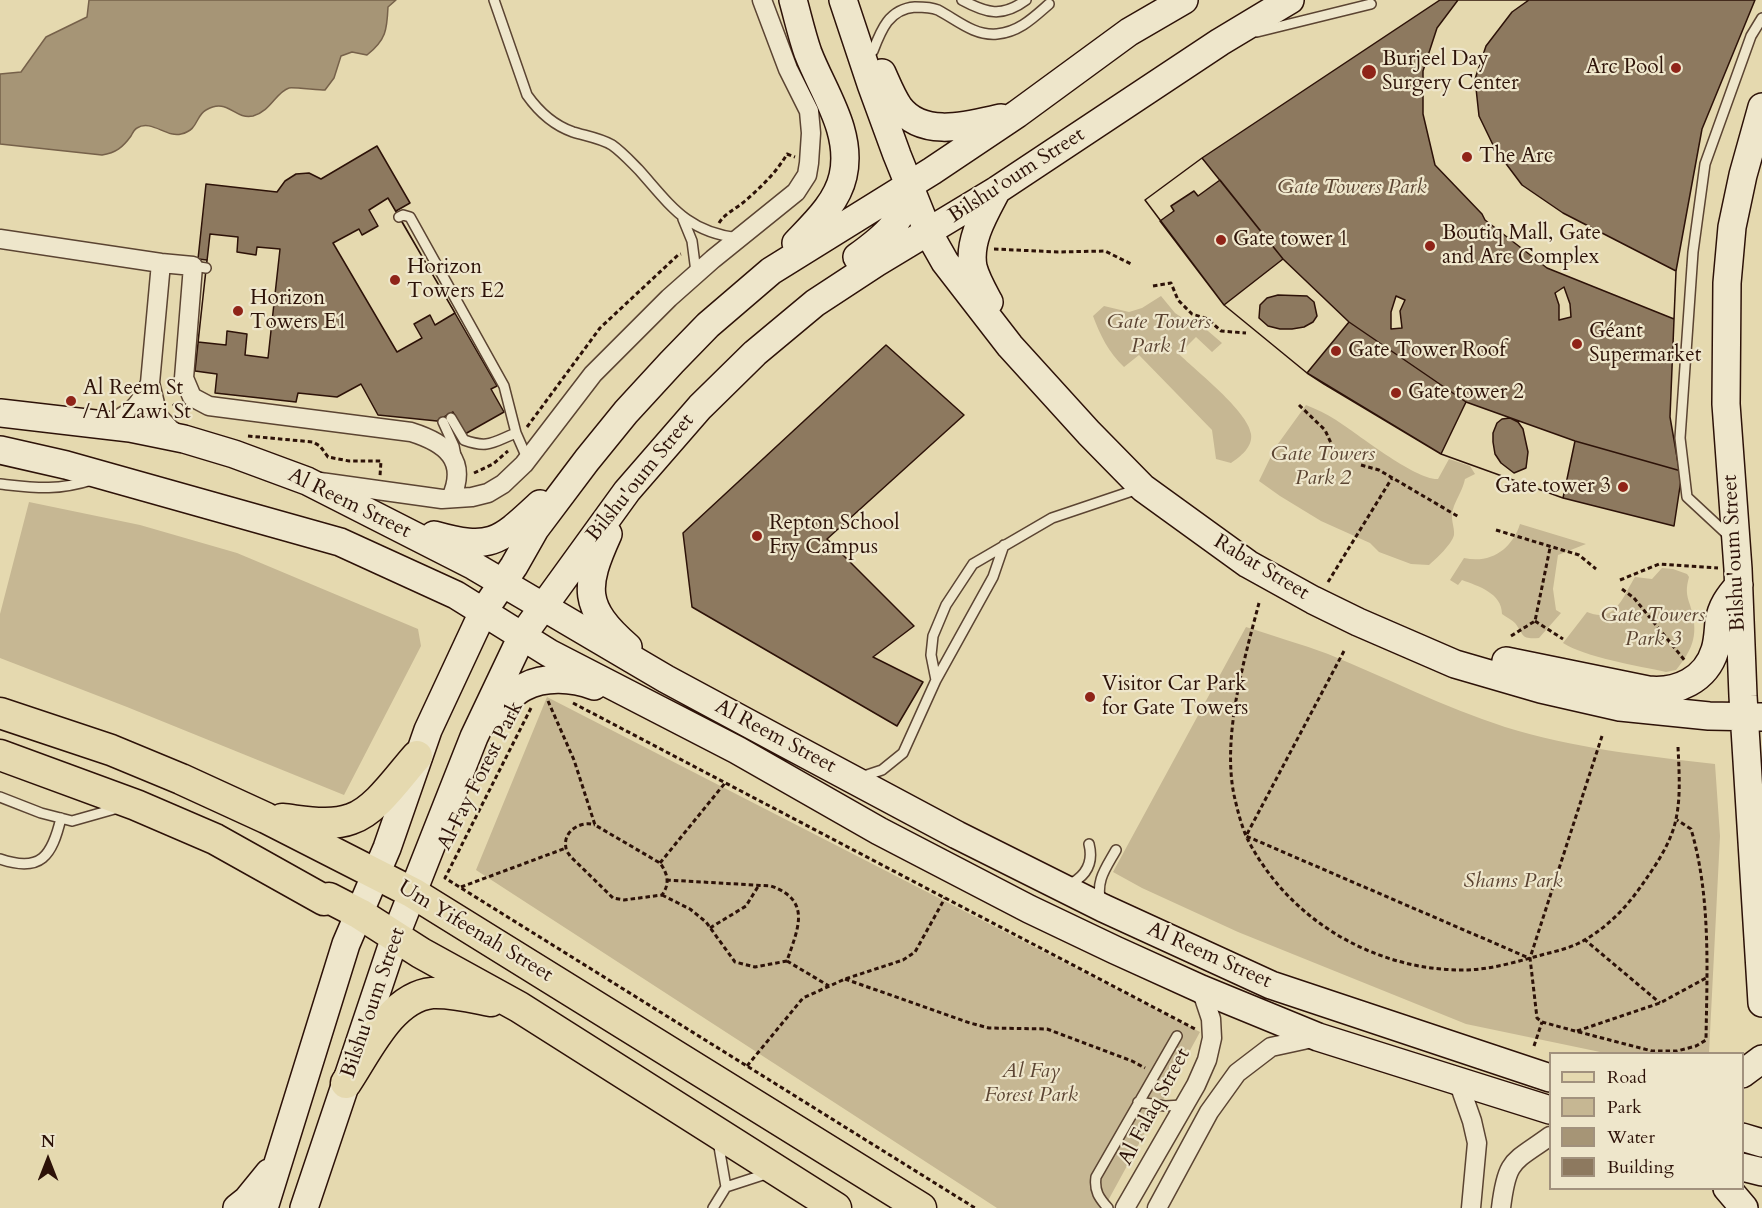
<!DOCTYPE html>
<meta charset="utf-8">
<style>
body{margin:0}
#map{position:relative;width:1762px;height:1208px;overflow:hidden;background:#e5d9af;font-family:Cardo,serif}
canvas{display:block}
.legend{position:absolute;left:1549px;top:1052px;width:195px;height:138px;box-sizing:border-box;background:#eee6cb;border:2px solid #a1917d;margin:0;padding:8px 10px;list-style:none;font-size:18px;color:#2d1208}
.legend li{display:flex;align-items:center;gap:12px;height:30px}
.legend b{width:30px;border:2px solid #a1917d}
.north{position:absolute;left:18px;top:1130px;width:60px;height:60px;-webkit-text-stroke:4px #eee6cb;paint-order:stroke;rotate:0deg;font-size:16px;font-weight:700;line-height:24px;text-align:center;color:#2d1208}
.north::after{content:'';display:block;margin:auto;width:21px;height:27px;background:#2d1208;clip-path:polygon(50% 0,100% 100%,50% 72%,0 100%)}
</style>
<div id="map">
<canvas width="1762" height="1208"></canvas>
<ul class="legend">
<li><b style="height:8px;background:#e5d9af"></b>Road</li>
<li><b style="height:16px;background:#c6b793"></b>Park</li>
<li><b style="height:16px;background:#a69576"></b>Water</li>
<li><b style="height:16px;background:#8d795f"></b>Building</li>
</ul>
<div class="north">N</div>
</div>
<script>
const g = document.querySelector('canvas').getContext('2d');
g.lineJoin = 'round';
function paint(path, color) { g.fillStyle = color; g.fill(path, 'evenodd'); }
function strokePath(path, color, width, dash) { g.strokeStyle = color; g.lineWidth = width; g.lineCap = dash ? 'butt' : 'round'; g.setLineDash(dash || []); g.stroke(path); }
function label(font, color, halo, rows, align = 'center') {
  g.font = font + ' Cardo,serif'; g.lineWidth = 4.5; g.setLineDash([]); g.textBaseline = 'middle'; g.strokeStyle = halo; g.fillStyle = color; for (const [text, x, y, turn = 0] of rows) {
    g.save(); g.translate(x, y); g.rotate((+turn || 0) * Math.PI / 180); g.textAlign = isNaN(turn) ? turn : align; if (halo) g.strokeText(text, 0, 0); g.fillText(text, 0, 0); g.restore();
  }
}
paint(new Path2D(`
 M1161,296L1175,313L1190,323L1201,325L1222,343L1212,352L1196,337L1179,354C1196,371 1248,411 1251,434C1253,447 1240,457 1231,463L1216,459L1212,430L1139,355L1124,367C1109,353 1100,335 1093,316L1104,306L1129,312L1142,308Z
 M1306,405C1316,409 1327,414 1336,420C1358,434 1415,480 1438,479L1449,459L1470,466L1475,474L1465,479C1463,489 1458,496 1454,506C1449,519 1455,526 1454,535C1452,544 1436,559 1429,565L1411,564L1379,552L1370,543L1321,521L1280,496L1259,481L1275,448Z
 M29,502L140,525L237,553L418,629L421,646L344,795L127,707L0,658V614Z
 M1520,524L1586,544L1558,555L1553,589L1556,610L1561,613L1539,638C1520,639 1525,636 1515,623C1512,620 1506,617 1502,614C1502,593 1478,586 1462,580L1458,585L1450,580L1464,558C1491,564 1512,549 1520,524Z
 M1662,568L1673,569L1687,574L1689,577C1686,588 1686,594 1690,605C1699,633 1694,648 1676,670L1666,672C1639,666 1584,657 1563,643L1587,612C1616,624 1623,596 1635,577L1652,579Z
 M1246,627C1273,636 1301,644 1328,654C1387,678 1443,707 1505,727C1572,748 1645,756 1715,764L1720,836L1709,1053H1605L1466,1024L1238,932L1142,888L1113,872Z
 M547,697L1200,1032L1104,1208H997L476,870Z`), '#c6b793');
const water = new Path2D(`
 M89,0H396L388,7C387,30 386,40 367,55L352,52L341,56L334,78L325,90C318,90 292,87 289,88C276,92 271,111 253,116C234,120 228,97 206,110C195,116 199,130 181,134C167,138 151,119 137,128C135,129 132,134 131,136C123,147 116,153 102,155L0,144V74L21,72L46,37L87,17Z`);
paint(water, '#a69576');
strokePath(water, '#76614a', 1.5);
const building = new Path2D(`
 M1440,0H1755L1702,129L1676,271L1670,417L1681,480L1674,526L1563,498L1441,454L1324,384L1307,373L1224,305L1145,200L1202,158Z
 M1458,0H1529L1512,12L1486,46L1475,79L1479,116L1495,149L1522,185L1563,213L1676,271L1674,319L1547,268L1485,220L1482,214L1435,165L1423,114V71L1437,28Z
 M377,146L410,203L396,211L497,386L491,389L504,412L465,434L453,412L437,421L378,415L361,384L337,397L298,393L296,402L215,393L217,374L195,371L207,260L198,259L206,184L277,192L285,181L296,174L309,173L321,179Z
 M1202,158L1283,259L1224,305L1145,200Z
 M1220,180L1283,259L1349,322L1466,402L1575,441L1681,471V480L1674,526L1563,498L1441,454L1307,373L1224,305L1160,221L1174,211L1171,206L1194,191L1198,196ZM1278,295L1307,296L1314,302L1317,316L1313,322L1304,327L1292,329H1280L1268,326L1259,318L1260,305L1267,298ZM1510,418L1518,422L1523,429L1528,452L1526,468L1514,473L1501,463L1495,454L1493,442V433L1497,423L1502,419Z
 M388,198L455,313L435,325L430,315L414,324L422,338L397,352L333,243L359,229L362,235L378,226L369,210Z
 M210,234L238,237L237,252L256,255L257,247L280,249L268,358L245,355L247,334L227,331L226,345L198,342Z
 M1564,287L1570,304L1571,317L1559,320V305L1555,293Z
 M1396,296L1405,300L1400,311L1402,328L1391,329V312Z
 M1349,322L1466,402L1441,454L1307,373Z
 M886,345L964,415L827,539L914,626L873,657L923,682L897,726L692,607L683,533Z
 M1575,441L1681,471V480L1674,526L1563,498Z`);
paint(building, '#8d795f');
strokePath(building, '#2d1208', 1.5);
const lane = new Path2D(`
 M494,0L527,95C539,112 553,125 573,132C586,136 600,138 612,145C622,152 630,161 639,170C671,206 687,232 738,238
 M962,0C986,13 1002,18 1026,0
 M1257,32L1371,4
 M873,51C881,30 889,9 915,7C922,7 931,7 938,10C957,20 974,36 997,34C1019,32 1033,18 1049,4
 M399,217L403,215L410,217L504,386L516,433L527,458
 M683,219L692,241L696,272
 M193,266L206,268
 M451,418L464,440C489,449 493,442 516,433
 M443,422L454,446L456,456
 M0,484C37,488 56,491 92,480
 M1729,536L1687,497L1680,438L1693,252L1705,164L1751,36L1762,18
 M936,680L993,577L1004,545
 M861,777L882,770L903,753L936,680L931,655L933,636L946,605L973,564L1052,518L1138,489
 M0,797L41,813L72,821L118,808
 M0,859C41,873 52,856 61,818
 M1068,885C1085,877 1094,864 1089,844
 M1101,903C1095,881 1106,868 1116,850
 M1138,1102L1165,1106L1183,1105
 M718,1141L726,1187
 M713,1208L726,1187L769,1173
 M1108,1208C1099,1198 1094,1191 1096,1177L1177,1036`);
const street = new Path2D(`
 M0,239L161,263L193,266L184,378L192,397L209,406L411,432C446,443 468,460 451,498
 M161,263L150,383L158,416L170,429L180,436
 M105,425C130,415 139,407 150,383
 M320,482L442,499L472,497L488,493L503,484L524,464L593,374L669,298L713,259L796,192L807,175L809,163L811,133L809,111L788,69L762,0
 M1458,1081L1472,1121L1477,1143L1471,1208
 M1125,1208L1196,1085L1207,1060L1212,1038L1211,1019L1201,989
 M1157,1208L1209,1112L1237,1073L1271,1047L1317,1037
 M1501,1208C1507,1158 1513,1163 1550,1136`);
const secondary = new Path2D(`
 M793,0C798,18 802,36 808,53C823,92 853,132 843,176C837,203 814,224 796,243
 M843,0L871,84L897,155L928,232L945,262L1010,346L1089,433L1143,488L1248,564L1313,600L1358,622L1455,664L1541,689L1620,707L1709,716L1762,717
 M882,73C887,84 892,97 899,107C923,139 969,125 1001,118
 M1762,107L1743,175L1732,227L1727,283L1726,404L1738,569L1743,696L1762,1003
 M857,257C886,236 904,222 910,184
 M989,302C983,291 976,279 973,267C968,240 985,213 997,190
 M0,413L130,428L184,439L234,454L307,481L474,566L666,679L783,742L957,835L1103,908L1271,985L1550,1078
 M0,450L66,465L340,542L456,595L549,653L737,750L879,831L1029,909L1115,950L1201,989L1318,1037L1550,1110
 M608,534C584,587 582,607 628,647
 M434,535C491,551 499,542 540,504
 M1506,661L1648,690C1677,693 1706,680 1715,650C1718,641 1718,632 1719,622C1721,607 1729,596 1739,585
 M489,720C499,709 510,694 524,687C545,676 573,678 594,686
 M1742,1074L1762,1059
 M1742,1137L1762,1143
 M1742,1167L1762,1172
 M1727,1188L1744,1208
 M237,1208L247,1200L269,1173
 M264,1208L346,944L387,848L428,730L483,612L514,566L535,529L587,460L626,412L672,362L708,325L771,271L932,171L1017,114L1129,32L1184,0
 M304,1208L395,937L474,737L522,636L627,491L700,407L755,353L815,303L876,263L997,190L1220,42L1290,0`);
const primary = new Path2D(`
 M0,713L111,750L181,779L266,818L413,893L921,1208
 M0,755L136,805L215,839L324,900L329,898L360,914L421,953L519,1007L836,1208
 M282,819C303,821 330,827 351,819C376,811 399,776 417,756
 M346,1083C367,1052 391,997 432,993C452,992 471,997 491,1001`);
strokePath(lane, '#5b4432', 12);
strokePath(street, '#5b4432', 21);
strokePath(secondary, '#2d1208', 30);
strokePath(primary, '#2d1208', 33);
strokePath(new Path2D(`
 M719,223C725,213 736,209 745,201C761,187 776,173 787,154L795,157
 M994,249L1058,252L1105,251L1133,265
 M1153,286L1171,283L1178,300L1192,314L1208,319L1221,331L1246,333
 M173,404L190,419
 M1299,405L1325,430L1335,452
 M527,427L600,328L678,255L681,254
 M248,436L313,442L320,446L328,457L349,461H381L380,476
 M1361,465L1379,470L1459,517
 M474,473L493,464L508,451
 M1496,530L1579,555L1596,569
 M1620,580L1659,564L1718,568
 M1328,582L1392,478
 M1622,589L1634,598L1686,662
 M1259,603C1244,660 1222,736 1234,795C1237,808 1241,825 1247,838C1288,920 1376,972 1468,970C1490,969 1513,963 1534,957C1548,953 1564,950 1577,944C1606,930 1629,905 1646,879C1658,862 1672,840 1676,819C1681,796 1679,770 1678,747
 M1535,621L1563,639
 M1511,636L1535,621L1550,548
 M1344,651L1246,836L1529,958
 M548,701L574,760L595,825L660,863C668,874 670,884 662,895L624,900L613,898L570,856C569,854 566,851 566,848C562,831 582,820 595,825
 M573,703L1197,1030
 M531,708L445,878L975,1208
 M1602,736L1530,958L1537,1018L1542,1022L1575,1031L1652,1051H1677L1696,1046L1706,1040C1707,970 1711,897 1691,829L1677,820
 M660,863L725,783
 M461,887L566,848
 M662,895L690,909L706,922L735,962L755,967L787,961C797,930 813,901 771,886L667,880
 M710,928L746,906L759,885
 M1584,939L1660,1003
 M787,961L829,986
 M845,979L970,1023L989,1028L1047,1029L1132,1061L1145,1068
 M1577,1031L1660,1003L1706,978
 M1534,1046L1542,1022
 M747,1066L803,998L845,979L903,960L915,952L945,898`), '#2d1208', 3, [4.5, 3]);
strokePath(lane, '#eee6cb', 9);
strokePath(street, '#eee6cb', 18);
strokePath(secondary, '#eee6cb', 27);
strokePath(primary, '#e5d9af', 30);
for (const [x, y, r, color] of [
 [1676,68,6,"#8f2418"],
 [1369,72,8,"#8f2418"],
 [1467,157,6,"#8f2418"],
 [1221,240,6,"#8f2418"],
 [1430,246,6,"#8f2418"],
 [395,280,6,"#8f2418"],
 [238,311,6,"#8f2418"],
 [1577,344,6,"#8f2418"],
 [1336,351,6,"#8f2418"],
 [1396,393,6,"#8f2418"],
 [71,401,6,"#8f2418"],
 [1623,487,6,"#8f2418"],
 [757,536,6,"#8f2418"],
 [1090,697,6,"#8f2418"]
]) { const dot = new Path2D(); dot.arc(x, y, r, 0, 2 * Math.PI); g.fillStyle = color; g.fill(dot); strokePath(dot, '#eee6cb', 2); }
label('21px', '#2d1208', '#eee6cb', [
 ["Burjeel Day",1382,60],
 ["Surgery Center",1382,84],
 ["Arc Pool",1664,68,"right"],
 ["The Arc",1479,157],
 ["Boutiq Mall, Gate",1442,234],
 ["and Arc Complex",1442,258],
 ["Gate tower 1",1233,240],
 ["Horizon",407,268],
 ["Towers E2",407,292],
 ["Horizon",250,299],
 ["Towers E1",250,323],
 ["Géant",1589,332],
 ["Supermarket",1589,356],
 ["Gate Tower Roof",1348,351],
 ["Al Reem St",83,389],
 ["/ Al Zawi St",83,413],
 ["Gate tower 2",1408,393],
 ["Gate tower 3",1611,487,"right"],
 ["Repton School",769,524],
 ["Fry Campus",769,548],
 ["Visitor Car Park",1102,685],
 ["for Gate Towers",1102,709]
], 'left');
label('21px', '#2d1208', '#eee6cb', [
 ["Bilshu'oum Street",1017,176,-33],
 ["Bilshu'oum Street",641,478,-51],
 ["Al Reem Street",349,504,26],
 ["Bilshu'oum Street",1735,553,-93],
 ["Rabat Street",1261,568,31],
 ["Al Reem Street",775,737,28],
 ["Al Fay Forest Park",481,776,-63],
 ["Um Yifeenah Street",475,932,31],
 ["Al Reem Street",1209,956,24],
 ["Bilshu'oum Street",374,1003,-71],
 ["Al Falaq Street",1155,1107,-62]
]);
label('italic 21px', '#5b4432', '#eee6cb', [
 ["Gate Towers Park",1352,188],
 ["Gate Towers",1159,323],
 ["Park 1",1159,347],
 ["Gate Towers",1323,455],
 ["Park 2",1323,479],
 ["Gate Towers",1653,616],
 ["Park 3",1653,640],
 ["Shams Park",1513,882],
 ["Al Fay",1031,1072],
 ["Forest Park",1031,1096]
]);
</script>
